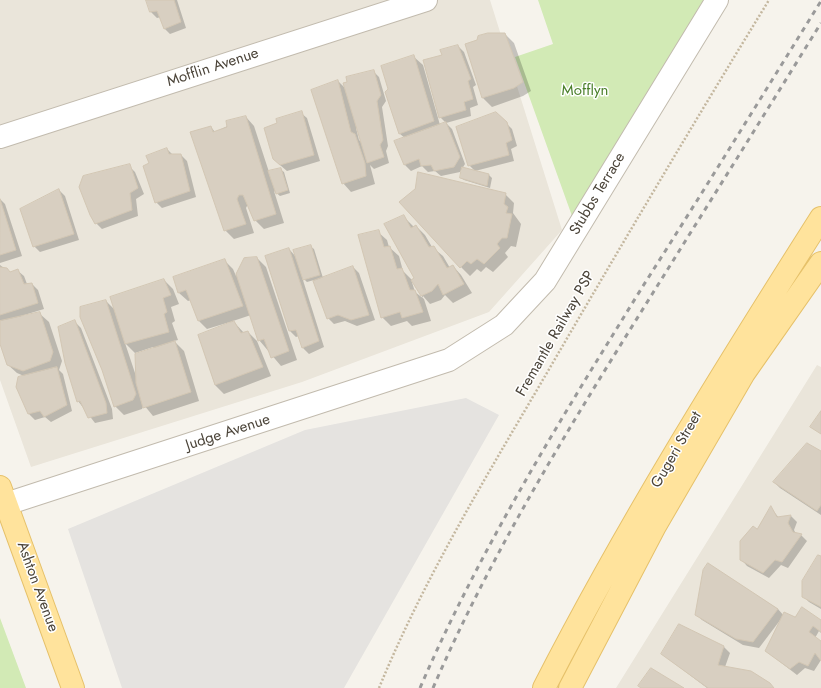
<!DOCTYPE html>
<style>
body{margin:0}
canvas{display:block;background:#f6f3ec}
</style>
<canvas width="821" height="688"></canvas>
<script>
const g = document.querySelector('canvas').getContext('2d');
g.lineJoin = 'round';
function paint(path, color) { g.fillStyle = color; g.fill(path, 'evenodd'); }
function strokePath(path, color, width, dash) { g.strokeStyle = color; g.lineWidth = width; g.lineCap = dash ? 'butt' : 'round'; g.setLineDash(dash || []); g.stroke(path); }
function label(font, color, halo, rows, align = 'center') {
  g.font = font + ' Jost,sans-serif'; g.lineWidth = 3; g.setLineDash([]); g.textBaseline = 'middle'; g.strokeStyle = halo; g.fillStyle = color; for (const [text, x, y, turn = 0] of rows) {
    g.save(); g.translate(x, y); g.rotate((+turn || 0) * Math.PI / 180); g.textAlign = isNaN(turn) ? turn : align; if (halo) g.strokeText(text, 0, 0); g.fillText(text, 0, 0); g.restore();
  }
}
paint(new Path2D(`
 M0,0H490L562,230L489,312L302,382L31,467L0,380Z
 M817,365L821,367V688H616Z`), '#eae5da');
paint(new Path2D(`
 M538,0H704L572,216L515,57L553,44Z
 M0,618L26,688H0Z`), '#d2eab5');
paint(new Path2D(`
 M466,398L499,415L344,688H122L68,529L305,430Z`), '#e5e3e0');
paint(new Path2D(`
 M148,0H177L186,28L170,34L164,28L161,17L157,18L151,12Z
 M505,34L514,43L531,91L523,96L492,107L483,98L466,45Z
 M458,46L464,52L476,85L473,87L478,105L470,108L471,116L446,123L452,129L465,164L460,172L441,176L435,171L428,172L422,166L411,171L405,165L396,142L405,138L400,134L386,92L414,57L423,65L440,125L446,123L438,115H439L443,55Z
 M373,71L379,77L386,101L382,107L388,146L386,151L389,163L374,169L370,165L375,184L351,192L343,183L338,81L347,90ZM356,128H358L362,143L359,140Z
 M301,113L307,118L320,161L287,171L280,165Z
 M496,113L512,129L517,146L511,149L514,161L475,171L469,165Z
 M246,117L254,126L269,172L281,170L284,172L290,193L280,196L274,191L284,223L264,229L255,220L248,204L246,208L254,233L234,239L225,230L211,127L215,132Z
 M167,149L173,155H181L187,161L196,197L162,208L156,202L150,163Z
 M129,166L135,172L144,194L136,199L138,216L102,229L96,223Z
 M463,169L489,175L492,178L490,188L464,180L461,178Z
 M59,190L65,196L79,240L40,252L34,246Z
 M505,194L514,203L513,213L521,224L516,247L511,246L505,253L508,257L493,272L486,267L481,272L477,269L470,276L461,267Z
 M0,199L5,204L22,256L0,263Z
 M404,217L414,227L416,226L425,235L432,247L443,256L450,268L453,266L461,275L472,293L453,303L445,295L441,300L430,304L423,296V298L413,280L415,278Z
 M378,232L387,240L389,247L399,256L403,271L411,279L415,292L424,299L431,321L412,326L407,321L391,326L382,317Z
 M311,247L314,249L323,278L353,267L359,273L375,320L357,326L345,321L334,324L328,318L314,280L307,282L302,277L324,347L309,354L303,348L299,336L296,337L290,331L266,256L289,249L296,257Z
 M257,258L266,267L297,360L281,366L259,340L251,315L233,321L244,333L248,332L257,341L271,376L224,394L215,385L199,336L231,323L230,322L207,329L198,320L191,300L188,301L179,293L175,277L224,260L233,269L236,276L245,259Z
 M0,265L10,273L18,271L24,276L27,284H32L38,290L44,309L21,316L22,317L40,314L49,322L62,361L59,370L63,374L72,411L51,422L45,417L35,420L29,414L24,376L17,373L7,364L0,341Z
 M164,280L173,289L179,304L171,307L175,321L172,323L178,340L174,341L184,351L199,401L153,416L144,405L142,409L124,415L115,406L106,301L116,311ZM125,343L135,353L153,347L154,349L136,376Z
 M75,322L81,328L112,409L113,419L95,423L78,401Z
 M821,452V515L780,488L774,482Z
 M771,508L779,518L791,516L797,522L794,530L796,534L801,535L807,541L788,568L781,565L769,578L747,566L741,559Z
 M821,557V609L809,602L803,596Z
 M708,565L778,609L784,616L821,622V633L819,631L815,638L821,642V660L814,671L805,668L797,675L766,651L781,619L759,648L743,645L702,620L696,614Z
 M679,625L724,647L730,653L725,667L774,688H707L662,654Z`), '#0003');
const building = new Path2D(`
 M146,0H174L181,22L164,29L157,11L150,12Z
 M488,33H505L523,82L514,88L482,98L465,44L477,40L478,36Z
 M458,45L471,79L468,81L473,99L464,102L466,110L439,118L423,60L442,55L440,50Z
 M414,55L434,121L399,134L385,92L388,89L381,66Z
 M374,70L381,95L377,101L383,140L380,145L384,157L367,163L343,83L347,82L346,77Z
 M338,80L351,132L355,134L365,163L366,176L342,184L311,90Z
 M302,111L314,155L280,165L273,159L264,128L277,123L276,119Z
 M496,112L507,122L512,140L506,143L509,155L468,166L456,127Z
 M246,116L276,214L254,221L243,195H239L237,199L246,224L224,231L190,132L211,126L213,132L227,127L226,121Z
 M446,122L460,157L454,167L434,171L431,165L421,166L419,159L404,165L394,141Z
 M167,148L169,154H181L190,191L155,203L143,166L149,163L146,156Z
 M130,164L138,188L130,193L132,210L95,224L90,215L79,187L83,176Z
 M462,167L489,174L487,186L460,178Z
 M281,168L288,190L276,194L268,171Z
 M418,172L506,193L504,204L508,207L506,213L512,214L507,238H502L497,244L500,248L484,264L477,259L471,264L467,261L460,268L399,202L415,189Z
 M59,189L74,234L33,247L20,209Z
 M0,199L16,250L0,255Z
 M404,215L411,228L416,225L429,247L434,246L447,268L453,265L464,284L443,295L438,284L432,291L421,296L411,280L414,278L384,224Z
 M379,230L384,247L390,246L397,269L402,268L410,290H415L423,312L402,318L400,312L381,318L358,235Z
 M311,245L320,275L303,280L293,250Z
 M289,248L319,341L302,348L296,330L289,331L265,256Z
 M257,257L289,351L271,358L264,339L258,341L236,274L244,258Z
 M225,259L243,306L198,321L186,290L178,293L173,277Z
 M353,266L369,315L351,320L338,315L327,319L313,281Z
 M0,267L7,268L10,272L18,269L24,284L32,283L38,303L0,315Z
 M164,279L171,295L163,298L167,312L164,314L169,332L125,344L110,297Z
 M106,300L136,394L133,400L114,407L102,370L80,317V307Z
 M40,312L53,352L50,361L23,371L7,365L0,344V321Z
 M75,320L106,403L107,413L88,418L80,401L77,402L65,363L58,327Z
 M234,321L241,333L248,331L263,367L215,385L198,335Z
 M175,341L191,392L143,408L136,383L135,354Z
 M57,367L67,405L44,417L40,411L28,414L16,387L18,377Z
 M821,411V434L810,427Z
 M807,443L821,451V505L817,511L773,482Z
 M771,506L777,517L791,515L788,523L793,532L802,534L782,562L775,560L763,573L740,560V541L753,526L757,529Z
 M818,555L821,556V607L802,597V581Z
 M708,563L778,609L753,642L736,639L695,615L703,570Z
 M802,607L821,620V632L813,626L809,632L821,641V661L815,653L808,666L799,662L790,669L765,651L784,612L795,617Z
 M679,624L724,646L718,665L751,671L770,683L774,688H708L661,654Z
 M651,668L684,688H641L638,686Z`);
paint(building, '#d8cfc1');
strokePath(building, '#d3c7b4', 1);
const minor = new Path2D(`
 M0,137L426,0`);
const tertiary = new Path2D(`
 M6,504L449,360L504,325L545,281L717,0`);
const primary = new Path2D(`
 M0,487L73,688
 M544,688C627,526 723,372 821,218
 M570,688L655,526L744,373L821,263`);
strokePath(minor, '#c2bbae', 24);
strokePath(tertiary, '#c2bbae', 24);
strokePath(primary, '#e6c16a', 24);
strokePath(new Path2D(`
 M379,688C423,581 483,482 541,383C616,254 691,127 769,0`), '#c4b79f', 2.5, [2, 2]);
strokePath(minor, '#fff', 22);
strokePath(tertiary, '#fff', 22);
strokePath(primary, '#ffe39c', 22);
strokePath(new Path2D(`
 M420,688C481,547 562,417 643,286C703,192 762,96 821,1
 M433,688C490,556 565,434 641,312C701,216 761,120 821,23`), '#9a9a9a', 3, [5, 5]);
label('15px', '#4b4439', '#fff', [
 ["Mofflin Avenue",213,68,-18],
 ["Stubbs Terrace",598,194,-59],
 ["Fremantle Railway PSP",556,334,-60],
 ["Judge Avenue",228,433,-18],
 ["Gugeri Street",677,450,-60],
 ["Ashton Avenue",37,587,70]
]);
label('15px', '#4a7f2a', '#fff', [
 ["Mofflyn",585,91]
]);
</script>
